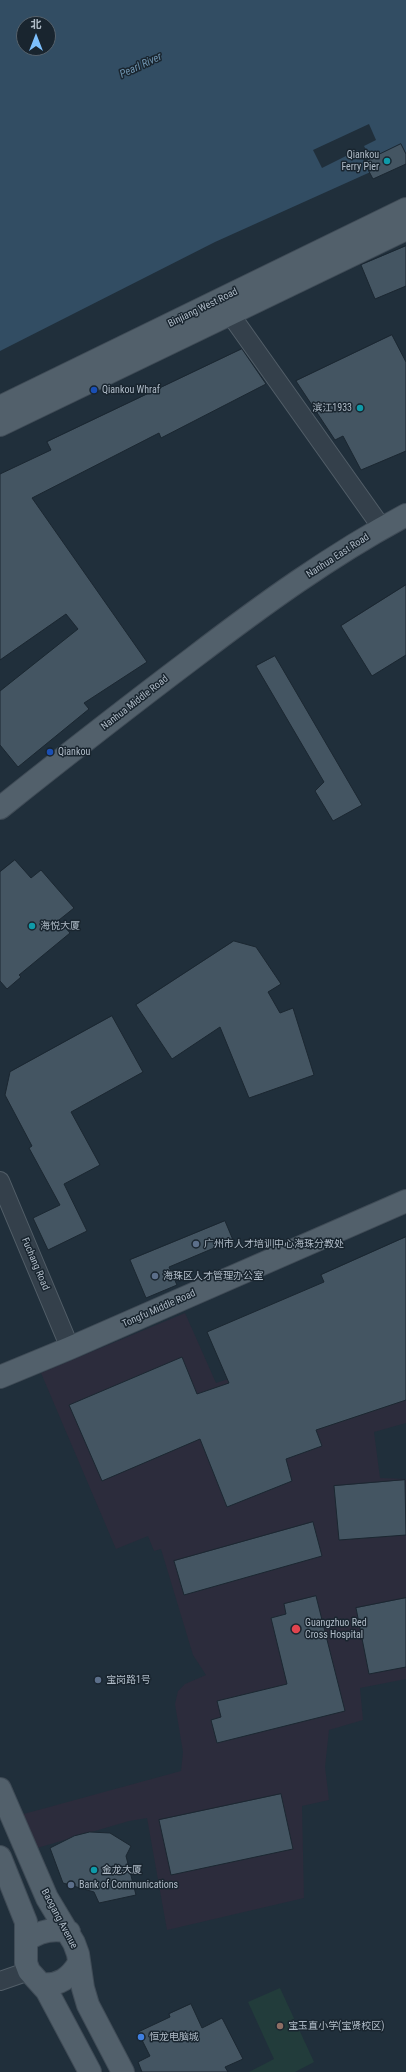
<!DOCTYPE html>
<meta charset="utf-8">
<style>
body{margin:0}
#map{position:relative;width:406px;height:2072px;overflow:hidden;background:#202f3b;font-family:"Roboto Condensed","Noto Sans SC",sans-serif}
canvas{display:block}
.north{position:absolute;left:16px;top:16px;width:40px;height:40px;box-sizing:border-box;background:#19252f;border:1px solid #55616c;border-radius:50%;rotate:0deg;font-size:11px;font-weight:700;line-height:16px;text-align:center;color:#afbbc7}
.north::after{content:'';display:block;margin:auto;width:14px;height:18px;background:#7dc0fd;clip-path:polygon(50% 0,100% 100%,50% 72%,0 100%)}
</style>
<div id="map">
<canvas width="406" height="2072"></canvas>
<div class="north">北</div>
</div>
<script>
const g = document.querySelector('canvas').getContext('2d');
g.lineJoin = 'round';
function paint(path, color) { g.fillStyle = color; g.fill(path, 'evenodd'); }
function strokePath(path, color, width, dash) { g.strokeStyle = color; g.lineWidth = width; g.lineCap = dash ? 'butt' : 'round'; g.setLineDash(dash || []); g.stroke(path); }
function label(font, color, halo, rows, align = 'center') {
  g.font = font + ' "Roboto Condensed","Noto Sans SC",sans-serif'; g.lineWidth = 3; g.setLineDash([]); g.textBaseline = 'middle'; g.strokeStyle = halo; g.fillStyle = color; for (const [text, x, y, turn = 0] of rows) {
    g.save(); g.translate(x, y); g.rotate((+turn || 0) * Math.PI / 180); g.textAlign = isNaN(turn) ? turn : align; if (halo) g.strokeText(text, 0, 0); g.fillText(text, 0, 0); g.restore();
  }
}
paint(new Path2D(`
 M185,1313L216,1383L406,1321V1423L374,1432L380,1478L406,1479V1679L360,1688L363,1720L329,1730L325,1767L329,1800L302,1806L304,1898L167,1930L147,1818L129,1821L34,1849L20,1815L181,1771L183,1752L175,1704L178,1691L185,1684L206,1675L193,1655L161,1549L154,1551L148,1536L116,1549L41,1373Z`), '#2c2c3c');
paint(new Path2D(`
 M280,1988L314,2062L295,2072H249L274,2059L248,2002Z`), '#223c3b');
paint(new Path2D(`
 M0,0H406V156L215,242L0,351ZM24,24H48V48H24Z`), '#324d63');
paint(new Path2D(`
 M369,124L376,140L364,146L371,159H406L371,175L358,150L322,168L313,150Z`), '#202f3b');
const building = new Path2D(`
 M401,144L406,154V164L373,179L364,162Z
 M406,246V286L375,299L361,265Z
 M392,335L406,362V451L361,470L343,436L335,440L296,381Z
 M242,349L266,384L161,438L159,433L32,498L147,662L84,703L89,709L18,767L0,745V691L78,629L66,614L0,660V474L51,450L47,442Z
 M406,585V655L372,676L341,626Z
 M275,656L362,805L333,821L315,791L324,782L256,666Z
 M15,860L31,878L41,870L74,908L59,920L70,933L19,975L21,977L7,989L0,981V872Z
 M234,941L256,947L281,984L268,992L280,1013L293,1008L314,1075L249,1098L220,1027L172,1059L136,1005Z
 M112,1016L143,1072L71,1112L100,1165L64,1184L87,1231L48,1250L33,1218L60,1205L29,1148L32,1146L5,1095L10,1072Z
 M225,1221L233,1240L169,1267L177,1285L146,1298L130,1260Z
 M406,1237V1400L316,1430L322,1446L286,1459L292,1481L227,1507L200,1439L102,1481L69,1405L182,1357L197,1394L229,1383L207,1332L324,1282L321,1275Z
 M405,1480L406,1535L339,1540L334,1486Z
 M313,1522L322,1556L184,1595L174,1561Z
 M316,1596L345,1711L217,1743L211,1720L221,1717L217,1701L287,1684L271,1618L286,1614L284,1604Z
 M406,1598V1667L369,1674L356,1608Z
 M281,1794L293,1849L171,1875L159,1820Z
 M90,1832L110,1833L131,1846L126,1856L136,1895L99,1903L94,1892L63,1883L50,1848L74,1836Z
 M191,2004L202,2028L222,2018L243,2059L225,2067L228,2072H142L138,2062L150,2056L138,2032L170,2017L169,2014Z`);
paint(building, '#445562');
strokePath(building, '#1b2731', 1);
const minor = new Path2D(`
 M230,314L382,528
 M0,1181L70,1348
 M0,1981L29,1971`);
const major = new Path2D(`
 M0,407L406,209
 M0,425L406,229
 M0,808C64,757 128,707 193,658C261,606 331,555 406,515
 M0,1377L70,1348L406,1201
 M0,1789L47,1898L74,1943L78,1954L83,1988L88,2005L123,2072
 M0,1857L26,1922V1963L29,1971L47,1991L90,2072
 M26,1941C39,1931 53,1928 69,1932
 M41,1984C59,1986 70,1978 79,1963`);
strokePath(minor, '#525e68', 20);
strokePath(major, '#404c57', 24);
strokePath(minor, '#34404b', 18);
strokePath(major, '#52606b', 22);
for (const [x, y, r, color] of [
 [387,161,4,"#0f9aa8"],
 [94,390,4,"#1a4fb4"],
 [360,408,4,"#0f9aa8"],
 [50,752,4,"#1a4fb4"],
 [32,926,4,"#0f9aa8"],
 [196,1244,4,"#5c6f8a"],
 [155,1276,4,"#5c6f8a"],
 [296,1629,5,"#e0444e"],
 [98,1680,4,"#5c6f8a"],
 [94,1870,4,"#0f9aa8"],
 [71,1885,4,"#5c6f8a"],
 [280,2026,4,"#8d6e63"],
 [141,2037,4,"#3f7fe0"]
]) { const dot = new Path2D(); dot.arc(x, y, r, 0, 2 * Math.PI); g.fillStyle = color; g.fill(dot); strokePath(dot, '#19252f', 1.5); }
label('10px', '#afbbc7', '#19252f', [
 ["Qiankou",379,155,"right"],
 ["Ferry Pier",379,167,"right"],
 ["Qiankou Whraf",102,390],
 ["滨江1933",352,408,"right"],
 ["Qiankou",58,752],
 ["海悦大厦",40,926],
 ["广州市人才培训中心海珠分教处",204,1244],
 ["海珠区人才管理办公室",163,1276],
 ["Guangzhuo Red",305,1623],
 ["Cross Hospital",305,1635],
 ["宝岗路1号",106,1680],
 ["金龙大厦",102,1870],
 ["Bank of Communications",79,1885],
 ["宝玉直小学(宝贤校区)",288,2026],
 ["恒龙电脑城",149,2037]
], 'left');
label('10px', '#afbbc7', '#19252f', [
 ["Binjiang West Road",203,308,-26],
 ["Nanhua East Road",338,556,-33],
 ["Nanhua Middle Road",135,703,-38],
 ["Fuchang Road",35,1264,67],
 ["Tongfu Middle Road",159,1309,-24],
 ["Baogang Avenue",59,1919,62]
]);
label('italic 11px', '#6d91ac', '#19252f', [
 ["Pearl River",141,66,-25]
]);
</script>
